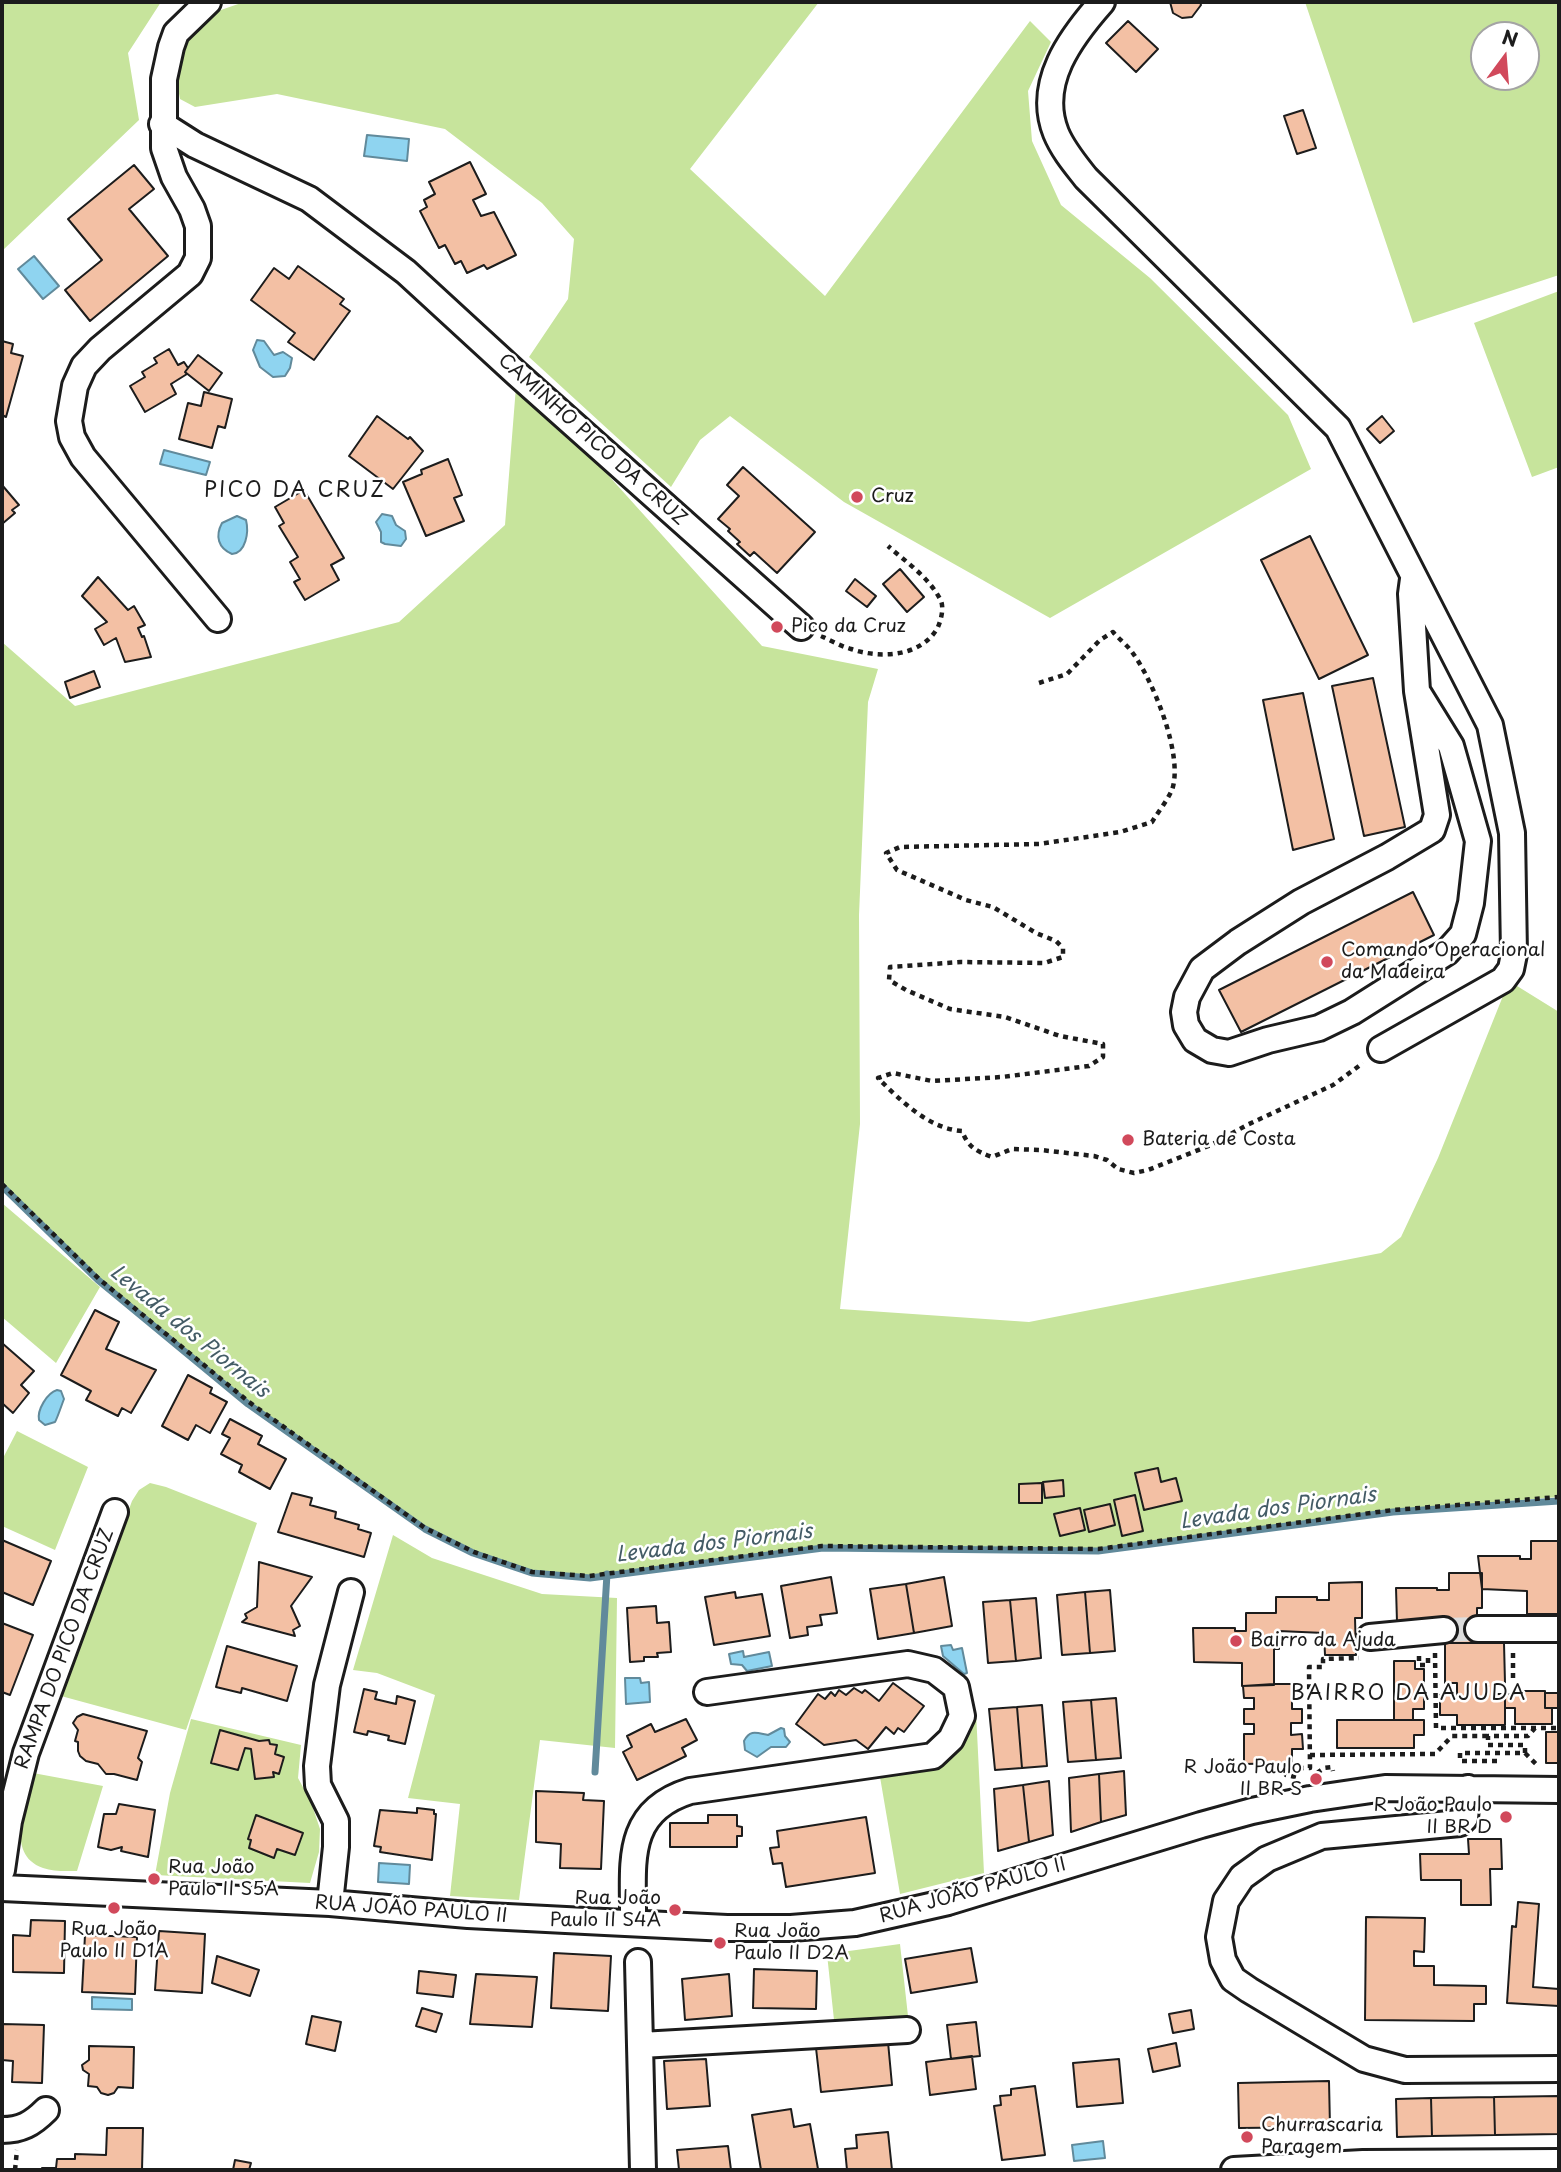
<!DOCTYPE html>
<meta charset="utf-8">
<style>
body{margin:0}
#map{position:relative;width:1561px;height:2172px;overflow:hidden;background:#fff;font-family:"Playpen Sans",sans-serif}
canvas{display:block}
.frame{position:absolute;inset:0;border:4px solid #1c1c1c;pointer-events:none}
.north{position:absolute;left:1470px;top:21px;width:70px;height:70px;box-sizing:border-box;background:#fff;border:2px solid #a4a4a4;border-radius:50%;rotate:16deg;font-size:19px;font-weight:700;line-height:28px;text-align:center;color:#1c1c1c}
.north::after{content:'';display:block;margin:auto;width:24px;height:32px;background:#d1495b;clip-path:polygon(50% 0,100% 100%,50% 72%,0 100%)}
</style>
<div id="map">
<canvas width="1561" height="2172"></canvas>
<div class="frame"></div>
<div class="north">N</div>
</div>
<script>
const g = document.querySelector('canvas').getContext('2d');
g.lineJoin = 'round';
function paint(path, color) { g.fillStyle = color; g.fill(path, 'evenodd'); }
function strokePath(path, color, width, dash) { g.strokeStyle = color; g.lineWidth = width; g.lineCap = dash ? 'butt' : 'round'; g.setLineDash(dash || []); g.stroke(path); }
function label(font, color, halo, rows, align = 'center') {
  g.font = font + ' "Playpen Sans",sans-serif'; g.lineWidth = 5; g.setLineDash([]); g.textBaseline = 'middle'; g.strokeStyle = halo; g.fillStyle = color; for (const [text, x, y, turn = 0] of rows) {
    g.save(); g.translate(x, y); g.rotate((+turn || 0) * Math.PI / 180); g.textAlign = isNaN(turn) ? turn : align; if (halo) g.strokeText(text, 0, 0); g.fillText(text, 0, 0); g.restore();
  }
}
paint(new Path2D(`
 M2,2H161L128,53L139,120L2,251Z
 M244,2H819L690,169L825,296L1030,21L1051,42L1028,91L1032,141L1061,205L1150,278L1288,415L1311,469L1050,618L844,502L730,416L700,440L671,487L529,357L568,299L574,239L542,203L445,129L277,94L195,107L180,99L174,67L185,41L218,11Z
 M1305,2H1559V275L1413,323ZM1484,35H1526V77H1484Z
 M1559,291V467L1532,477L1474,323Z
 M517,374L762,646L878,669L868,702L859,915L860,1124L840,1309L1029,1322L1381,1253L1401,1237L1438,1158L1509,981L1559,1012V1497L1393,1510L1098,1549L822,1546L589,1576L532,1572L474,1552L425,1528L249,1402L99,1279L2,1184V642L75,706L399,622L505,525Z
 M2,1203L100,1287L56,1363L2,1317Z
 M17,1431L88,1467L55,1550L2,1526V1460Z
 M150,1483L166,1487L257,1523L186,1730L61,1696L132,1501L139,1490Z
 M393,1535L432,1558L542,1594L617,1598L615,1748L540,1740L519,1900L450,1896L460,1804L408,1798L435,1695L377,1673L353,1670Z
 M976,1712L984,1873L900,1894L880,1777L925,1770L960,1748Z
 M191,1719L301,1745L298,1778L311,1802L320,1829L319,1852L310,1883L155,1875L170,1793Z
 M33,1773L103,1786L77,1871C66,1871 54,1872 43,1868C4,1854 26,1802 33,1773Z
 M900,1944L908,2016L834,2020L827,1954Z`), '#c7e49c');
const water = new Path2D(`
 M367,135L409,139L407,161L364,156Z
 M34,256L59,286L43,299L18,269Z
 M257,340L264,341L274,355L283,352L292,358L290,368L285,376L273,377L260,367L253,350Z
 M164,450L210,462L206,475L160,464Z
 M382,514L392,516L396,525L405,531L406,539L401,546L385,544L381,542V532L376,522Z
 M237,516L246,520C249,532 246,553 232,554C218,548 215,536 222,523Z
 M57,1390L61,1391L64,1399C62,1404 57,1419 55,1422L45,1425L39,1420C37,1410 47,1393 57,1390Z
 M951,1645L953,1650L962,1648L967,1673L964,1674L943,1656L941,1646Z
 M743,1651L744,1657L769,1652L772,1666L747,1671L742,1665L731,1664L729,1654Z
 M625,1678H640L641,1683L649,1682L650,1702L626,1704Z
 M781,1728L784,1729L785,1736L790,1742L786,1747H771L757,1757L745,1750L744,1741C750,1729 757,1733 768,1735Z
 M379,1863L410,1865L409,1884L378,1882Z
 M92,1997L132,1999V2010L92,2009Z
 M1103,2141L1105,2158L1074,2161L1072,2145Z`);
paint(water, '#8fd4f0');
strokePath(water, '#618a9b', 2);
strokePath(new Path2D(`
 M2,1186L98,1280L248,1404L425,1529L473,1553L532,1573L590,1578L823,1548L1098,1551L1393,1512L1559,1501
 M595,1772L607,1574`), '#618a9b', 7);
const building = new Path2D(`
 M1170,2H1200L1201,5L1192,17L1182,18L1173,13Z
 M1128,21L1158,49L1136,72L1106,43Z
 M1303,110L1316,148L1297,154L1284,116Z
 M470,162L486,194L473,200L481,216L494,212L516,255L487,269L484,265L467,273L461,261L455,264L445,245L439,248L420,211L427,207L424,200L435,194L429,182Z
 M134,165L154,189L129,209L168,256L90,321L65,290L102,260L68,219Z
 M298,266L344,299L340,304L350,311L314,360L288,342L295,333L251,300L274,268L289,279Z
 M2,341L13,344L11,353L23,356L6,417L2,415Z
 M169,349L178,365L184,362L188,368L185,372L187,374L171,384L176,394L145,412L130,386L145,377L142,372L157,363L154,358Z
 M198,355L222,373L209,391L185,372Z
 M204,392L232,399L225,428L218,426L212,448L179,439L188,403L201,406Z
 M377,416L408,439L410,437L423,451L393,489L349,456Z
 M1382,416L1394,431L1380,443L1367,429Z
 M448,459L462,495L454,498L464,521L426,536L403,482L422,474L421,470Z
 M743,467L815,532L777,573L754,552L750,556L737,544L740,542L728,531L730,529L718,519L739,496L727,485Z
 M2,485L19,505L12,510L15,513L2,524Z
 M304,490L344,558L331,565L339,580L305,600L294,582L300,579L290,562L298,557L279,526L284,523L275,507Z
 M1310,536L1368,655L1319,679L1261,560Z
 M900,569L924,597L907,612L883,584Z
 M98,577L128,610L134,606L145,625L138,628L142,637L144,636L151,657L125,662L116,638L104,645L95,629L107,622L82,596Z
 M855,579L876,596L867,607L846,591Z
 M94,671L100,687L70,698L65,682Z
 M1373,678L1405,827L1364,836L1332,686Z
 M1303,693L1334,839L1293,850L1263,700Z
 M1413,892L1434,935L1241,1032L1219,990Z
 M95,1310L119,1322L106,1349L156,1370L131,1413L122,1408L118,1416L86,1400L91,1391L61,1375Z
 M2,1343L34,1371L21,1385L29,1393L13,1413L2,1403Z
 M188,1375L212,1388L210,1393L227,1402L210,1433L196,1425L188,1440L162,1426Z
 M230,1419L262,1436L258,1444L286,1459L270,1489L239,1472L242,1465L221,1454L230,1438L222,1434Z
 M1158,1468L1161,1482L1176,1478L1182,1501L1144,1510L1135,1473Z
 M1063,1480L1064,1496L1045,1498L1043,1482Z
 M1042,1483V1503H1019V1484Z
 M292,1493L312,1498L310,1505L336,1512L335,1518L359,1525L358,1529L371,1533L364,1557L278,1532Z
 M1135,1495L1143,1531L1122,1536L1114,1500Z
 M1110,1504L1115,1525L1089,1532L1084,1510Z
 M1080,1508L1085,1530L1060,1536L1054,1514Z
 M2,1540L51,1561L33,1605L2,1592Z
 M1531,1541H1559V1614H1527V1591L1482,1589L1478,1556H1520V1559H1531Z
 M259,1562L312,1577L291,1606L300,1626L293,1630L295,1636L242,1622L247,1618L245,1614L257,1607Z
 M1449,1573H1482V1608H1477V1643H1445V1621L1397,1622L1396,1588H1437V1590H1449Z
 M831,1577L837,1613L820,1615L822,1625L807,1627L808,1635L790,1638L781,1586Z
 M944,1577L952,1626L914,1633L906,1584Z
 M1362,1582V1618H1355L1356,1655H1325L1324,1633L1279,1631V1649H1274V1685L1242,1686V1663L1194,1662L1193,1628H1235V1631H1246V1613H1276V1597H1317V1600H1329V1583Z
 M906,1584L914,1633L878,1639L870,1589Z
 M1110,1590L1115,1651L1090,1653L1085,1592Z
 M735,1592L736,1598L762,1594L770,1636L714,1645L705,1597Z
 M1085,1592L1090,1653L1062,1655L1057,1595Z
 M1036,1598L1041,1658L1016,1661L1010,1600Z
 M1010,1600L1016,1661L988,1663L983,1602Z
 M656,1606L657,1623L669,1622L671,1652L657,1653L658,1657H644V1661L630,1662L627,1608Z
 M2,1623L33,1635L10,1695L2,1692Z
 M1445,1643H1504L1505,1683H1494V1694H1505V1725H1457V1715H1440V1695H1457V1683H1445Z
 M227,1646L297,1666L287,1701L242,1688L241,1693L216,1687Z
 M1394,1661H1415V1669H1424V1709H1413V1720H1394Z
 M893,1683L924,1706L904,1732L898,1728L894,1734L886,1727L868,1749L856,1740L824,1745L796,1724L818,1694L825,1699L831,1692L835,1696L839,1690L846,1695L854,1688L862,1693L865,1690L879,1701Z
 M1274,1684H1302V1697L1292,1698V1709H1302V1723H1291V1735L1302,1734L1303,1749H1292V1763L1244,1764V1734H1254V1724H1244V1709H1254V1698H1244L1243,1686Z
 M364,1689L377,1692L375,1699L396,1704L397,1696L415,1701L405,1744L388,1740L389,1736L368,1731L367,1735L354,1732Z
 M1521,1691H1545V1708H1552V1724H1515V1708H1505V1694H1521Z
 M1545,1693H1559V1708H1545Z
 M1116,1698L1121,1758L1096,1760L1091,1700Z
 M1091,1700L1096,1760L1068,1762L1063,1702Z
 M1042,1705L1047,1766L1022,1768L1017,1707Z
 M1017,1707L1022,1768L995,1770L989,1709Z
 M83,1714L147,1731L138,1758L142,1762L137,1780L114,1774H106L98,1764L86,1761L80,1756L78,1751V1742L75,1741L78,1730L73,1723L77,1717Z
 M686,1719L697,1740L682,1748L686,1756L637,1780L623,1752L632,1747L627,1736L651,1724L655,1732Z
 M1337,1720H1424V1735H1414V1748H1337Z
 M220,1730L259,1741L269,1740L270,1744L277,1745L275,1754L284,1757L279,1774L273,1772L274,1777L255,1779L251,1749L245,1748L238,1770L211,1763Z
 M1546,1732H1559V1763H1546Z
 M1124,1771L1126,1815L1101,1822L1099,1774Z
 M1099,1774L1101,1822L1071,1832L1069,1778Z
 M1049,1781L1053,1835L1029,1842L1023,1785Z
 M1023,1785L1029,1842L998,1851L994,1789Z
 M536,1791L584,1793L583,1800L604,1801L601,1869L560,1868L561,1844L536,1842Z
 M119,1804L155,1810L148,1857L121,1851L122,1847L111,1850L98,1847L104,1814H116Z
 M417,1808L434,1810V1814H436L432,1860L380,1852L381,1847L374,1846L380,1810L417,1813Z
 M256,1815L303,1833L295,1855L277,1849L274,1858L249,1848L251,1840L248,1839Z
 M708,1815H737V1826L742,1827V1836H737V1847H670V1823H708Z
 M866,1817L875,1873L786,1887L782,1863L773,1864L770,1848L779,1847L777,1831Z
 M1468,1839H1501L1502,1869H1490L1491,1905H1461V1880H1421L1420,1854H1469Z
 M1518,1902L1539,1904L1533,1987L1559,1989V2006L1507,2003L1512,1926L1516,1927Z
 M1366,1917L1425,1918L1424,1952L1414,1951V1966H1434V1985L1486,1986V2004H1474V2021L1365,2020Z
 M31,1920L65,1921L64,1973L13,1972V1935L30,1936Z
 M159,1931L205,1934L202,1993L155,1990Z
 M85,1935L137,1937L135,1994L82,1992Z
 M971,1948L977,1982L911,1993L905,1959Z
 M554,1953L611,1956L608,2011L551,2008Z
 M217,1956L259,1970L250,1996L212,1983Z
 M754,1969L817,1971L816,2009L753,2008Z
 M419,1971L456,1975L453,1997L417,1993Z
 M476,1974L537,1977L532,2027L470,2024Z
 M729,1974L732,2016L685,2020L682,1979Z
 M422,2008L442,2014L436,2032L416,2026Z
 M1191,2010L1194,2029L1173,2033L1169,2014Z
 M312,2016L341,2022L335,2051L306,2044Z
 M976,2022L980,2056L951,2059L947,2025Z
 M2,2024L44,2025L42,2083L12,2082L13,2061L2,2060Z
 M888,2042L892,2085L821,2092L816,2048Z
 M1176,2043L1180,2066L1153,2072L1148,2049Z
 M89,2046L134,2047L133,2088L118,2087L114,2093L108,2095L101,2093L97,2087L88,2086L89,2074L83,2070L82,2065L89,2060Z
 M972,2056L976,2089L930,2095L926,2062Z
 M706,2059L710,2106L667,2109L664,2061Z
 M1119,2059L1123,2103L1077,2107L1073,2063Z
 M1329,2081L1330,2127L1239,2128L1238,2083Z
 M1035,2086L1045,2155L1002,2160L994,2106L1001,2105L1000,2096L1011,2095V2089Z
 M1559,2096V2134L1495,2135L1494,2097Z
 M1494,2097L1495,2135L1432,2136L1431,2098Z
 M1431,2098L1432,2136L1397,2137L1396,2099Z
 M791,2109L794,2127L810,2124L818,2169L761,2170L752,2115Z
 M107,2128H143L142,2170H42V2168H56L57,2159H75V2154L106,2155Z
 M888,2132L892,2170H847L845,2149L857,2148L856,2135Z
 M728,2146L731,2170H679L677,2150Z
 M235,2160L251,2163L249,2170H233Z`);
paint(building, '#f3c0a4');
strokePath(building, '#1c1c1c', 2);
strokePath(new Path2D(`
 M1444,1630L1478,1629`), '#ddd', 24, [24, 12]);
const minor = new Path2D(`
 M208,2L176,33L171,47L164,79V148L174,177L192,209L198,226V258L190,274L100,349L84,366L75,386L69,421L72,437L83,457L218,619
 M1102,2C1071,37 1036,83 1056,133C1063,150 1075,164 1086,178L1338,428L1490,725L1512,833L1514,954L1511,969L1503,980L1381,1049
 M162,124L195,145L309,199L406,272L517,374L801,627
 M1413,579L1411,594L1417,691L1437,815L1432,830L1387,857L1301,902L1238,942L1202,969L1187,997L1184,1012L1186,1025L1195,1040L1212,1050L1229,1053L1268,1040L1319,1028L1352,1012L1447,952L1463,934L1471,903L1478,841L1451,746L1417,691
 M1478,1629H1559
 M1370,1637L1444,1630
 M1468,1788L1465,1818L1460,1823L1322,1836L1267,1859L1242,1877L1226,1901L1219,1937L1223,1960L1233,1979L1249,1990L1364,2059L1405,2070L1559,2069
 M2,1870L9,1821L26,1753L115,1512
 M2,1888L330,1903L468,1915L605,1922L727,1928H791L855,1923L948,1902L1201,1825L1252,1811L1310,1799L1385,1788L1559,1790
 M330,1903L336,1847V1821L318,1785L317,1766L327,1685L351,1592
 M633,1923C634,1866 622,1812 690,1791L933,1756L951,1739L962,1716L956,1687L934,1670L908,1664L707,1692
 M638,1962L643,2170
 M641,2045L907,2030
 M2,2130C21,2130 32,2124 46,2110
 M1234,2170L1363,2163L1559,2162`);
strokePath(minor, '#1c1c1c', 30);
strokePath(new Path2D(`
 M821,636C830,640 840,646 851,649C880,659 922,657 938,627C941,620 944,608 941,601C930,578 906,562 888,546
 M1039,683L1067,674L1100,640L1113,632C1119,639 1127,645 1132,652C1153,680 1184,756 1172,790C1167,801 1158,812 1152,822L1120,832L1039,844L900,847L886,853L897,870L966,900L993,907L1036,933L1056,941L1063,948V957L1044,963L961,962L890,967L889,980L906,990L950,1009L1005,1017L1060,1036L1103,1044V1057L1089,1066L1002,1077L932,1081L893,1073L878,1078C900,1100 929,1129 962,1131C968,1147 976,1151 992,1157L1012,1149L1041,1150L1094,1156L1107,1160L1118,1169L1134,1173L1148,1170L1211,1145L1247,1125L1333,1085L1363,1063
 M2,1184L99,1279L249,1402L425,1528L474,1552L532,1572L589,1576L822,1546L1098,1549L1393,1510L1559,1497
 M1435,1653L1436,1728H1559
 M1513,1653V1683
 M1419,1656V1665H1428V1653
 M1525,1753V1745H1488V1736H1528L1535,1728
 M1310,1755L1435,1754L1452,1736H1488
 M1497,1761H1460V1753H1525L1538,1766
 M1317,1773L1324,1768L1332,1767L1333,1771
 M1296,1777L1286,1775V1768H1310L1309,1667H1323V1659L1359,1658
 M15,2170L17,2150`), '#1c1c1c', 4.5, [5, 5]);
strokePath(minor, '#fff', 24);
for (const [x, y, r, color] of [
 [857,497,7,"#d1495b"],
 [777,627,7,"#d1495b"],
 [1327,962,7,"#d1495b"],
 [1128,1140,7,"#d1495b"],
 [1236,1641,7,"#d1495b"],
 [1316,1779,7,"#d1495b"],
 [1506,1817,7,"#d1495b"],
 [154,1879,7,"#d1495b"],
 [114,1908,7,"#d1495b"],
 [675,1910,7,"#d1495b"],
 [720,1943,7,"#d1495b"],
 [1247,2137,7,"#d1495b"]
]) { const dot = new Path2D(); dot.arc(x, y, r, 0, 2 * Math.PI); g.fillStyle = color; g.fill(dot); strokePath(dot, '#fff', 2.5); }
label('19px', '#1c1c1c', '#fff', [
 ["CAMINHO PICO DA CRUZ",592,440,42],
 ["RAMPA DO PICO DA CRUZ",65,1649,-70],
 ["RUA JOÃO PAULO II",973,1891,-16],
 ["RUA JOÃO PAULO II",411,1910,4]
]);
label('19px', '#1c1c1c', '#fff', [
 ["Cruz",871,497],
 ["Pico da Cruz",791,627],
 ["Comando Operacional",1341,951],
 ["da Madeira",1341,973],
 ["Bateria de Costa",1142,1140],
 ["Bairro da Ajuda",1250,1641],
 ["R João Paulo",1302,1768,"right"],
 ["II BR S",1302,1790,"right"],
 ["R João Paulo",1492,1806,"right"],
 ["II BR D",1492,1828,"right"],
 ["Rua João",168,1868],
 ["Paulo II S5A",168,1890],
 ["Rua João",661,1899,"right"],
 ["Paulo II S4A",661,1921,"right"],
 ["Rua João",114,1930,"center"],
 ["Paulo II D1A",114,1952,"center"],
 ["Rua João",734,1932],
 ["Paulo II D2A",734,1954],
 ["Churrascaria",1261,2126],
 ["Paragem",1261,2148]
], 'left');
g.letterSpacing = '2px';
label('21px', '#1c1c1c', '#fff', [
 ["PICO DA CRUZ",295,491],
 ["BAIRRO DA AJUDA",1409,1694]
]);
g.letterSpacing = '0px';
label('italic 21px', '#445c66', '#fff', [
 ["Levada dos Piornais",189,1332,39],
 ["Levada dos Piornais",1278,1509,-8],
 ["Levada dos Piornais",714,1544,-7]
]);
</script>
